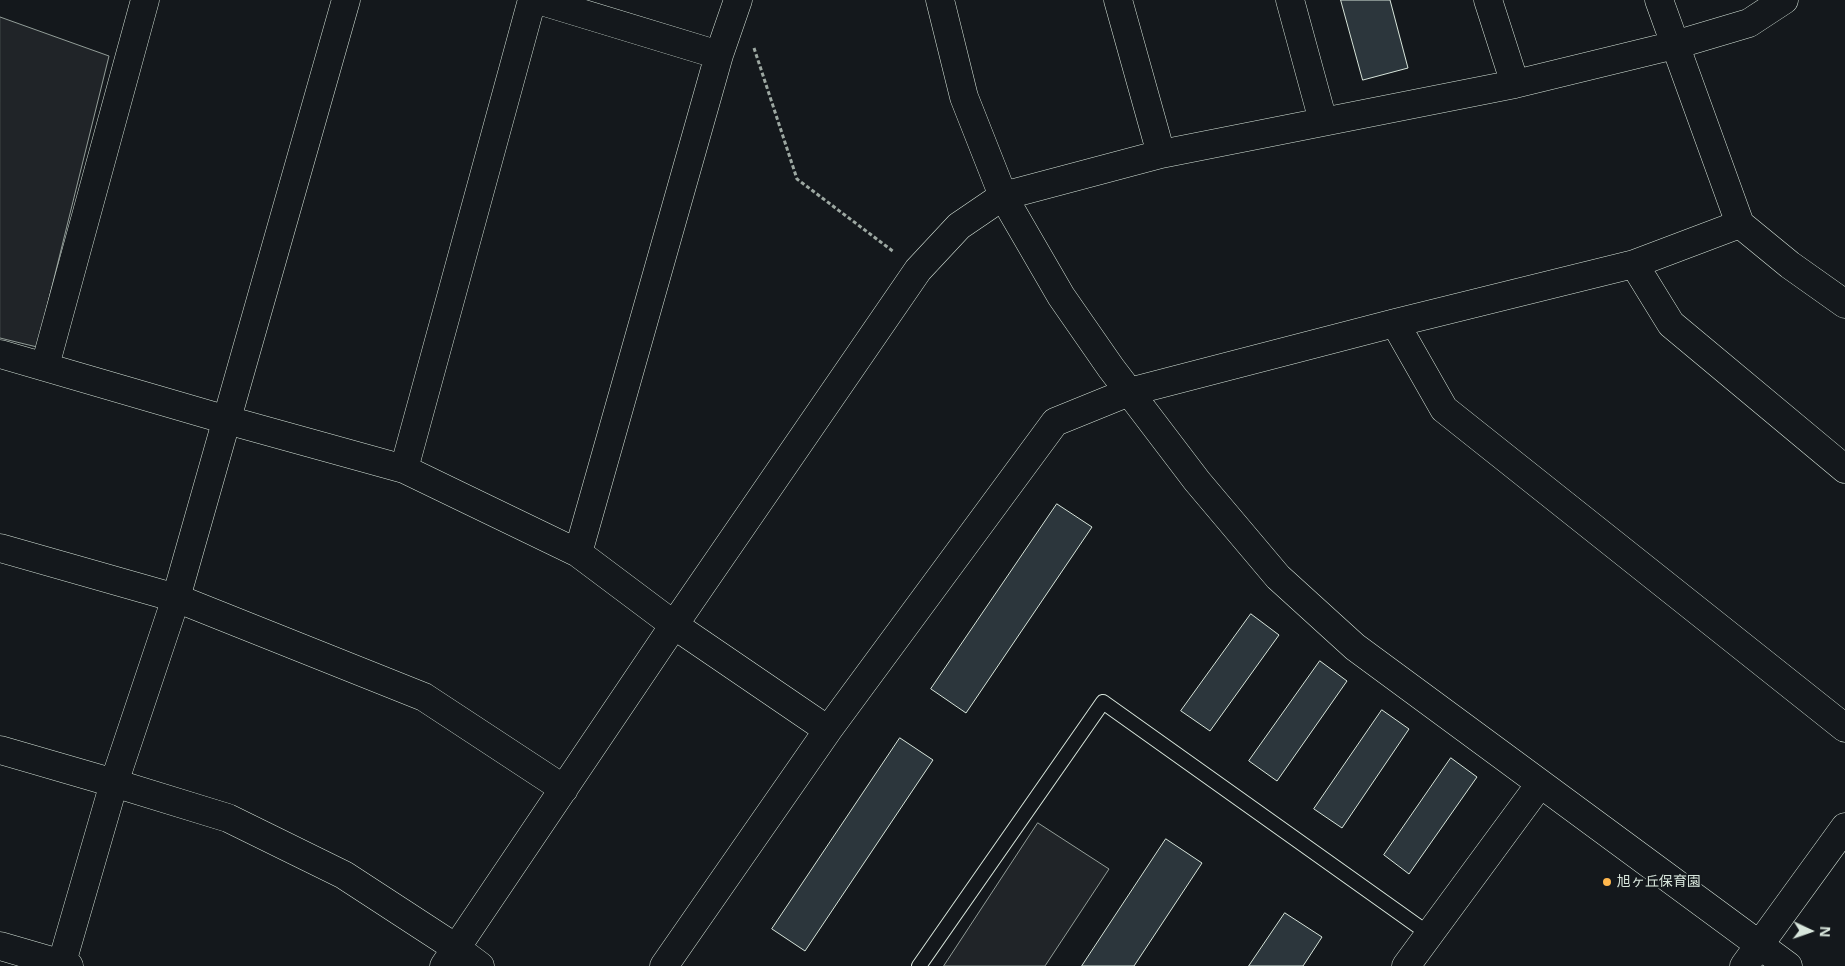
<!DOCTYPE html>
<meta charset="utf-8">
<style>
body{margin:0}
#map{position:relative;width:1845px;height:966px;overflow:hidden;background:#14181c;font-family:"Open Sans",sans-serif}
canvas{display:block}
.north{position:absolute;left:1785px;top:906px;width:50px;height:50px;-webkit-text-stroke:4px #14181c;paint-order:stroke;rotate:93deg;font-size:14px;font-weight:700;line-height:20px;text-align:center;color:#d8e6dc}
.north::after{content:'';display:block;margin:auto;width:18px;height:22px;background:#d8e6dc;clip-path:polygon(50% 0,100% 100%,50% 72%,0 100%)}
</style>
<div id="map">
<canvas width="1845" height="966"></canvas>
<div class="north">N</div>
</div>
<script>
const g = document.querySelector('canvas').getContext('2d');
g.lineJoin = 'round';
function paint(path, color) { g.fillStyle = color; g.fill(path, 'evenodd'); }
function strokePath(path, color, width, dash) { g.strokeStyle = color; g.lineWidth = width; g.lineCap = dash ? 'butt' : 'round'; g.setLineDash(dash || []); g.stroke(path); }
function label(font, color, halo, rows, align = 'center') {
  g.font = font + ' "Open Sans","Noto Sans JP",sans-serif'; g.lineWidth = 4; g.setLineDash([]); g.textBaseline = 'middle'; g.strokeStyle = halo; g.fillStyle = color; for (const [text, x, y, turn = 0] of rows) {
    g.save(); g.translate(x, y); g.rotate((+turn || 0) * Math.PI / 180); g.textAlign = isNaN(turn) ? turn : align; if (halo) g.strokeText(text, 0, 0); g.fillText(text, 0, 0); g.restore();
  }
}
const green = new Path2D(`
 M0,17L109,56L37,347L0,338Z
 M1038,823L1109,869L1045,966H944Z`);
paint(green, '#202428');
strokePath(green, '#939e99', 1);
const building = new Path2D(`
 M1341,0H1390L1408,68L1363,80Z
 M1057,504L1092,527L966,713L931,689Z
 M1251,614L1279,635L1210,731L1181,711Z
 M1320,661L1347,681L1277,781L1249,761Z
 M1382,710L1409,729L1342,828L1314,809Z
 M900,738L933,760L805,951L772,929Z
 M1451,758L1477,777L1409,874L1384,855Z
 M1166,839L1202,863L1134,966H1082Z
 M1285,913L1322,937L1303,966H1249Z`);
paint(building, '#2c363c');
strokePath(building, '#d8e6dc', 1);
const lane = new Path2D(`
 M919,966L1103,702L1429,934`);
const street = new Path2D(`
 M538,0L719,55
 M940,0L964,97L1003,196L1061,296L1111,368L1197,481L1278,577L1355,647L1788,966
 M1118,0L1161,154
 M1290,0L1323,121
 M1488,0L1515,84
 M1659,0L1740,224L1790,265L1845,304
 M1634,264L1671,324L1845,469
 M1395,323L1444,409L1845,728
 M0,354L227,420L404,469L578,553L674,625L828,730
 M45,366L145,0
 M404,469L532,0
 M0,548L176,598L424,697L564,789
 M578,553L719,55L738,0
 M0,750L114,783L228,818L344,875L456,948L480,966
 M0,946L69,966
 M61,966L114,783L176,598L346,0
 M444,966L674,625L918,270L959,226L1003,196L1161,154L1515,84L1675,45L1749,23L1784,0
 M664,966L828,730L1055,422L1129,392L1395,323L1634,264L1740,224
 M1406,966L1540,784
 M1744,966L1845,827`);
strokePath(lane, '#d8e6dc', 16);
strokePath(street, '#d8e6dc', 29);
strokePath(new Path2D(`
 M754,48L797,179L894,252`), '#9da8a2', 3, [4, 2.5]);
strokePath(lane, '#14181c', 14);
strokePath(street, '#14181c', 28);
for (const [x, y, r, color] of [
 [1607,882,5,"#ffb74d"]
]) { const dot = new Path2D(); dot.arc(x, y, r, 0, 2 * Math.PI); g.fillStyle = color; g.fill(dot); strokePath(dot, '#14181c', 2); }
label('14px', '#d8e6dc', '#14181c', [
 ["旭ヶ丘保育園",1617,882]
], 'left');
</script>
